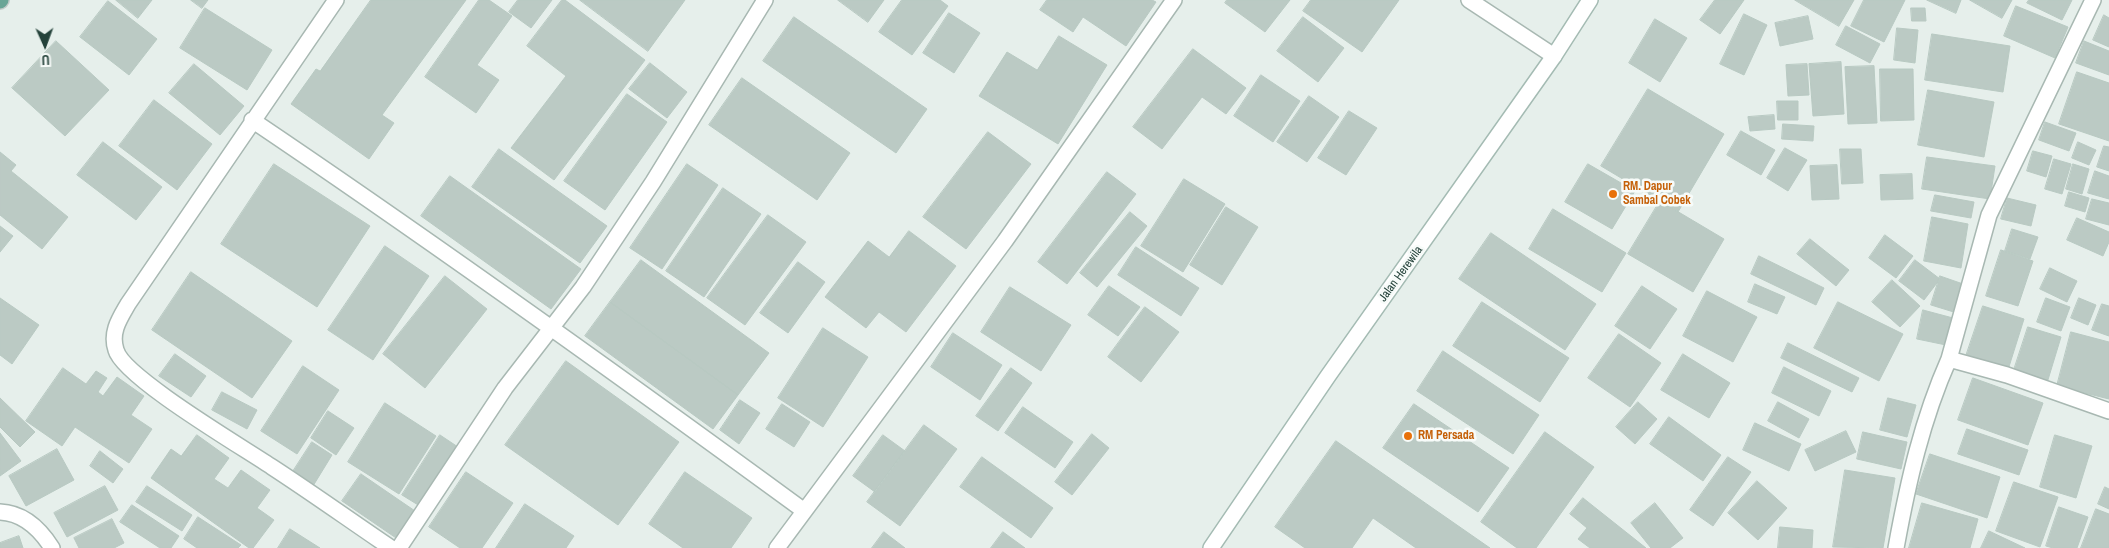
<!DOCTYPE html>
<style>
body{margin:0}
#map{position:relative;width:2109px;height:548px;overflow:hidden;background:#e6efeb;font-family:"Archivo Narrow",sans-serif}
canvas{display:block}
.north{position:absolute;left:20px;top:20px;width:50px;height:50px;-webkit-text-stroke:4px #f7fbf9;paint-order:stroke;rotate:178deg;font-size:14px;font-weight:700;line-height:20px;text-align:center;color:#24423a}
.north::after{content:'';display:block;margin:auto;width:18px;height:22px;background:#24423a;clip-path:polygon(50% 0,100% 100%,50% 72%,0 100%)}
</style>
<div id="map">
<canvas width="2109" height="548"></canvas>
<div class="north">U</div>
</div>
<script>
const g = document.querySelector('canvas').getContext('2d');
g.lineJoin = 'round';
function paint(path, color) { g.fillStyle = color; g.fill(path, 'evenodd'); }
function strokePath(path, color, width, dash) { g.strokeStyle = color; g.lineWidth = width; g.lineCap = dash ? 'butt' : 'round'; g.setLineDash(dash || []); g.stroke(path); }
function label(font, color, halo, rows, align = 'center') {
  g.font = font + ' "Archivo Narrow",sans-serif'; g.lineWidth = 5; g.setLineDash([]); g.textBaseline = 'middle'; g.strokeStyle = halo; g.fillStyle = color; for (const [text, x, y, turn = 0] of rows) {
    g.save(); g.translate(x, y); g.rotate((+turn || 0) * Math.PI / 180); g.textAlign = isNaN(turn) ? turn : align; if (halo) g.strokeText(text, 0, 0); g.fillText(text, 0, 0); g.restore();
  }
}
const building = new Path2D(`
 M116,0H152L138,18Z
 M191,0H208L202,8Z
 M371,0H466L382,115L394,123L369,159L291,104L316,69L320,71Z
 M479,0H489L512,16L477,65L499,80L476,113L425,77Z
 M518,0H552L531,28L509,12Z
 M562,0H565L645,60L554,180L511,148L566,76L527,46Z
 M580,0H685L648,51Z
 M838,0H884L868,22Z
 M902,0H940L948,6L912,55L879,32Z
 M1047,0H1152L1156,2L1126,46L1083,17L1073,32L1040,10Z
 M1227,0H1290L1265,32L1225,3Z
 M1311,0H1399L1362,52L1303,11Z
 M1715,0H1744L1720,34L1700,20Z
 M1795,0H1854L1839,26Z
 M1864,0H1905L1884,42L1851,26Z
 M1927,0H1961L1956,13Z
 M1970,0H2012L2002,18Z
 M2029,0H2072L2062,20L2027,3Z
 M108,1L157,39L129,75L80,37Z
 M2016,6L2068,27L2055,58L2004,36Z
 M205,8L272,50L247,90L180,48Z
 M1911,8H1925L1926,21H1912Z
 M949,13L980,33L954,73L923,53Z
 M1744,14L1767,25L1744,75L1720,64Z
 M2104,15L2109,18V47L2093,40Z
 M1808,16L1813,39L1780,46L1775,23Z
 M794,17L927,109L896,153L763,61Z
 M1303,17L1344,48L1318,82L1277,51Z
 M1655,19L1687,38L1660,82L1629,63Z
 M1846,26L1880,44L1870,63L1836,45Z
 M1897,28L1918,30L1915,63L1894,60Z
 M1932,34L2010,46L2003,92L1925,80Z
 M1059,36L1107,65L1058,144L979,96L1007,52L1037,70Z
 M56,41L109,90L65,136L12,88Z
 M2084,41L2109,51V75L2076,63Z
 M1193,49L1246,88L1226,114L1202,97L1162,149L1133,127Z
 M1841,62L1844,114L1813,116L1809,64Z
 M650,63L687,92L667,118L629,89Z
 M194,64L244,106L220,135L169,93Z
 M1807,64L1809,95L1788,96L1786,65Z
 M1874,66L1877,123L1848,124L1845,67Z
 M1880,69H1913L1914,120L1881,121Z
 M2077,72L2109,83V141L2059,124Z
 M1261,75L1300,101L1273,142L1234,116Z
 M742,78L850,153L817,200L709,125Z
 M1648,89L1724,134L1678,212L1601,166Z
 M1928,90L1994,102L1984,157L1918,145Z
 M627,94L667,122L605,210L564,181Z
 M1309,96L1339,117L1307,162L1277,142Z
 M154,100L212,144L177,190L119,146Z
 M1777,101H1798V120H1778Z
 M1349,111L1377,128L1346,175L1318,158Z
 M1774,115L1775,129L1750,131L1748,117Z
 M2045,122L2076,133L2069,151L2039,140Z
 M1783,124L1814,126L1813,141L1782,139Z
 M1741,131L1775,150L1761,175L1727,155Z
 M988,132L1031,164L966,249L923,217Z
 M103,142L162,187L136,220L77,175Z
 M2078,142L2096,150L2089,165L2072,158Z
 M2104,146L2109,147V171L2097,167Z
 M1785,148L1807,160L1788,191L1767,178Z
 M499,149L607,226L580,263L472,187Z
 M1840,149H1861L1863,183L1842,184Z
 M2033,151L2052,156L2046,177L2027,171Z
 M0,152L16,165L11,171L68,217L42,249L0,215Z
 M1927,157L1995,166L1990,199L1922,189Z
 M2054,159L2071,164L2062,194L2045,189Z
 M274,164L370,226L317,307L221,244Z
 M687,164L718,185L662,269L630,248Z
 M1588,164L1635,191L1612,229L1565,202Z
 M2073,164L2089,169L2082,194L2066,189Z
 M1837,165L1839,199L1812,200L1810,166Z
 M2095,171L2109,176V199L2088,193Z
 M1107,172L1136,194L1067,284L1038,262Z
 M1912,174L1913,199L1881,200L1880,175Z
 M450,176L581,269L551,309L421,216Z
 M1184,179L1225,204L1183,272L1141,246Z
 M723,188L761,214L704,297L666,271Z
 M2069,192L2089,198L2085,212L2065,206Z
 M1935,195L1974,202L1971,218L1931,211Z
 M2007,198L2036,205L2031,226L2001,219Z
 M2092,199L2109,203V225L2086,219Z
 M1660,201L1724,239L1693,292L1628,254Z
 M1226,207L1258,227L1222,285L1190,265Z
 M1553,209L1626,253L1602,292L1529,249Z
 M1130,212L1147,226L1097,287L1080,273Z
 M768,215L806,242L745,325L707,298Z
 M1932,217L1968,224L1961,268L1924,261Z
 M2077,218L2109,232V242L2103,256L2067,240Z
 M0,226L13,236L0,252Z
 M2012,229L2038,237L2030,259L2005,251Z
 M909,231L956,266L906,332L879,312L866,328L825,297L868,241L889,257Z
 M1491,233L1596,304L1565,350L1459,279Z
 M1885,235L1913,256L1896,278L1869,258Z
 M1810,239L1849,270L1836,286L1797,254Z
 M385,246L429,276L373,360L328,330Z
 M1136,247L1199,288L1181,316L1118,275Z
 M2001,250L2033,261L2018,306L1986,296Z
 M1759,256L1824,288L1816,305L1751,274Z
 M641,260L769,353L738,395L610,302Z
 M1915,260L1940,279L1924,300L1899,281Z
 M798,262L825,282L788,333L760,313Z
 M2050,268L2077,281L2067,302L2040,289Z
 M191,272L292,341L252,398L152,330Z
 M445,276L487,309L425,388L383,354Z
 M1940,276L1966,285L1957,313L1931,305Z
 M1892,280L1920,306L1900,327L1872,302Z
 M1755,284L1785,297L1777,314L1748,302Z
 M1109,286L1140,307L1118,336L1088,315Z
 M1642,286L1677,309L1650,349L1615,326Z
 M1010,287L1071,325L1041,371L981,332Z
 M1707,291L1757,317L1733,362L1683,336Z
 M0,298L39,325L12,364L0,355Z
 M2046,298L2070,307L2061,331L2037,322Z
 M2079,298L2096,305L2088,325L2071,318Z
 M610,302L738,395L713,429L585,336Z
 M1482,302L1569,358L1540,402L1453,346Z
 M1838,302L1903,334L1879,381L1814,348Z
 M2102,304L2109,306V336L2092,330Z
 M1983,306L2024,319L2007,373L1965,359Z
 M1145,307L1179,332L1141,382L1108,357Z
 M1923,310L1953,318L1946,345L1917,339Z
 M2028,327L2061,337L2047,383L2013,373Z
 M823,328L868,357L823,427L778,398Z
 M2071,332L2109,342V399L2057,386Z
 M953,333L1002,365L980,400L931,367Z
 M1619,334L1661,363L1630,407L1588,378Z
 M1788,343L1859,378L1852,392L1781,358Z
 M1443,351L1539,415L1513,454L1417,391Z
 M175,354L206,376L191,397L159,376Z
 M1683,354L1730,383L1709,418L1661,390Z
 M566,361L679,442L618,525L505,445Z
 M303,366L339,390L297,454L261,431Z
 M1784,367L1831,391L1819,416L1772,393Z
 M63,368L86,384L96,371L107,378L98,392L103,396L117,377L144,396L131,415L152,429L129,463L75,427L62,446L26,421Z
 M1011,368L1032,383L998,431L976,416Z
 M1973,378L2043,403L2028,445L1958,420Z
 M222,392L257,410L247,429L212,410Z
 M0,398L35,432L20,447L0,427Z
 M1888,398L1916,405L1907,437L1880,430Z
 M740,400L760,413L739,444L720,430Z
 M1638,402L1657,419L1635,444L1616,427Z
 M1778,402L1809,419L1799,438L1768,421Z
 M385,403L436,436L399,494L348,462Z
 M782,404L810,422L794,447L766,429Z
 M1414,404L1509,468L1478,512L1383,448Z
 M1023,407L1073,442L1055,468L1005,433Z
 M328,411L354,428L336,455L311,438Z
 M1669,417L1721,455L1703,481L1650,444Z
 M1755,423L1801,444L1789,471L1743,450Z
 M924,425L957,449L900,526L867,502Z
 M1967,429L2028,450L2019,475L1958,454Z
 M1846,431L1856,452L1815,471L1805,450Z
 M1545,432L1594,467L1536,548H1517L1481,522Z
 M1863,432L1907,442L1901,469L1857,459Z
 M0,433L21,461L0,476Z
 M1092,434L1109,448L1072,495L1055,482Z
 M197,435L229,458L214,479L228,488L241,470L270,490L257,508L274,520L253,548H249L151,478L171,449L181,456Z
 M440,435L461,449L423,508L402,495Z
 M883,435L905,451L875,492L853,476Z
 M2055,435L2092,446L2076,498L2040,487Z
 M1336,441L1490,548H1416L1373,518L1352,548H1305L1275,527Z
 M312,442L332,455L313,486L292,473Z
 M57,449L74,480L26,506L9,476Z
 M100,451L123,469L113,483L90,466Z
 M1930,454L2000,477L1987,518L1916,494Z
 M982,457L1053,508L1031,538L960,487Z
 M1728,457L1751,472L1713,526L1690,510Z
 M1845,470L1895,478L1883,548L1833,547Z
 M466,472L513,503L482,548H460L429,527Z
 M685,472L752,518L731,548H683L649,524Z
 M361,474L418,513L399,540L342,501Z
 M1757,481L1787,508L1758,540L1728,513Z
 M2014,482L2058,497L2040,547L1996,531Z
 M105,486L118,510L67,537L54,513Z
 M147,486L192,515L182,531L136,502Z
 M2105,487L2109,489V509L2098,504Z
 M1583,498L1646,548H1590L1578,539L1587,528L1570,514Z
 M1655,503L1683,538L1670,548H1651L1631,523Z
 M1922,503L1978,519L1970,548H1909Z
 M525,504L574,536L566,548H496Z
 M132,505L179,536L171,548H160L120,522Z
 M2059,507L2088,517L2077,548H2053L2046,546Z
 M2096,509L2109,514V548H2081Z
 M198,517L241,545L238,548H197L184,539Z
 M112,519L124,543L114,548H79L74,538Z
 M1780,527L1813,530L1812,548H1778Z
 M290,529L320,548H278Z
 M1989,531L2025,548H1981Z
 M884,532L905,548H872Z
 M1003,532L1025,548H991Z
 M19,536L23,548H0V543Z`);
paint(building, '#bbcac4');
strokePath(building, '#b8c9c2', 1);
const street = new Path2D(`
 M336,0L128,304C120,318 110,332 116,350C123,377 244,448 272,467C312,493 351,521 391,548
 M1469,0L1554,56
 M252,120C439,246 621,377 803,510
 M1949,359L1989,215L2093,0
 M0,512C24,513 40,529 52,548
 M399,548L505,388L583,287L653,182L765,0
 M777,548L1005,241L1174,0
 M1896,548C1908,482 1922,420 1949,359L2007,375L2109,411`);
const secondary = new Path2D(`
 M1211,548L1328,376L1554,56L1590,0`);
const primary = new Path2D(`
 M0,1L1,0`);
strokePath(street, '#a8b8b2', 18);
strokePath(secondary, '#a4bbb3', 18);
strokePath(primary, '#c2cac8', 18);
strokePath(street, '#fff', 15);
strokePath(secondary, '#fff', 15);
strokePath(primary, '#6aa596', 15);
for (const [x, y, r, color] of [
 [1613,194,5,"#e8710a"],
 [1408,436,5,"#e8710a"]
]) { const dot = new Path2D(); dot.arc(x, y, r, 0, 2 * Math.PI); g.fillStyle = color; g.fill(dot); strokePath(dot, '#f7fbf9', 2); }
label('bold 12px', '#c56008', '#f7fbf9', [
 ["RM. Dapur",1623,187],
 ["Sambal Cobek",1623,201],
 ["RM Persada",1418,436]
], 'left');
label('12px', '#24423a', '#f7fbf9', [
 ["Jalan Herewila",1401,274,-54]
]);
</script>
